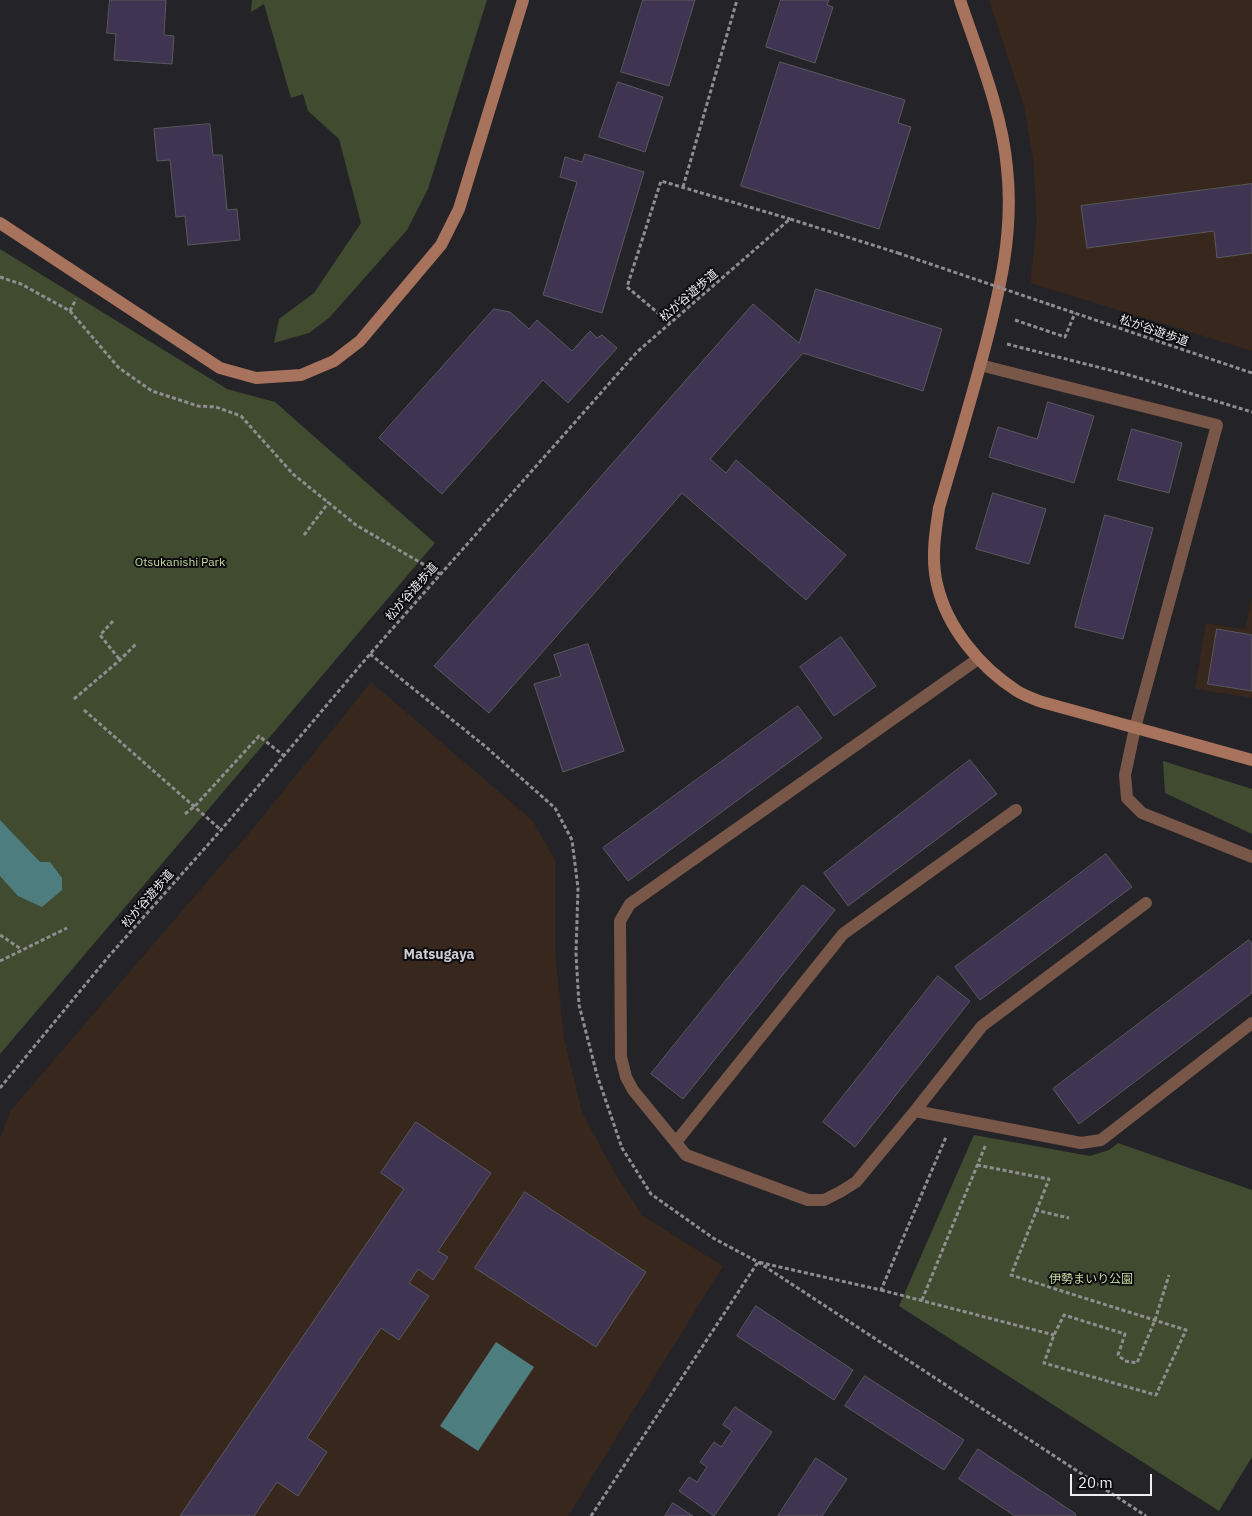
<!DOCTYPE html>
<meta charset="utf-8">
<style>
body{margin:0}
#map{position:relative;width:1252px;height:1516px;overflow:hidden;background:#242327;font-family:"IBM Plex Sans",sans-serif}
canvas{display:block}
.scale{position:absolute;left:1070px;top:1474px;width:82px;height:22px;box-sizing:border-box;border:2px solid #efeff1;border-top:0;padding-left:6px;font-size:15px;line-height:18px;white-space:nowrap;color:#efeff1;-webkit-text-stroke:4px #0d0d0f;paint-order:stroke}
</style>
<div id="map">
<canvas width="1252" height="1516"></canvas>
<div class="scale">20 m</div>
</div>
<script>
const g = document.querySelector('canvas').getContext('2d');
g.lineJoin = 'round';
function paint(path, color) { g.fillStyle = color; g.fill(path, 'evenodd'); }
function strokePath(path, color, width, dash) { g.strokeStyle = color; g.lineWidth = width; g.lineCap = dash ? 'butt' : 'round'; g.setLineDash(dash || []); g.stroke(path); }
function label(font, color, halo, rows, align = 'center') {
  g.font = font + ' "IBM Plex Sans","Noto Sans JP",sans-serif'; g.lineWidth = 4; g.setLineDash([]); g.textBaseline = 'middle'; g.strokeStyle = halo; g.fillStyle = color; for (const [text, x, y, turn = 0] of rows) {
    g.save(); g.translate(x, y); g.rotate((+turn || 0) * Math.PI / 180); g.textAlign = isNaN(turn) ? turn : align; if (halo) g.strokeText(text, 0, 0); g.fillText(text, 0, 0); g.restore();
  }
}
paint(new Path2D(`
 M989,0H1252V351L1030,283L1037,222L1033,160L1024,106Z
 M1252,596V698L1195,689L1206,623L1245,629Z
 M371,682L533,821L555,860V952L564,1038L582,1112L616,1175L643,1216L723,1266L568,1516H0V1138L11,1110L255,826Z`), '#37271d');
paint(new Path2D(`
 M252,0H487L428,189L407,230L329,318L309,333L274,343L279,319L314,293L361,223L339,139L308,111L303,94L291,98L264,4L251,12Z
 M0,249L227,389L275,402L435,543L0,1054Z
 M1163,761L1252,789V834L1165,793Z
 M974,1135L1090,1156L1109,1150L1118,1143L1252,1190V1457L1219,1511L899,1306Z`), '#414b2f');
paint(new Path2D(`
 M0,820L40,862H50L62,878V890L42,907L18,896L0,876Z
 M496,1342L534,1367L478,1451L440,1426Z`), '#4e7d80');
const building = new Path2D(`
 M110,0H166L164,35L174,36L172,64L114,60L116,34L107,33Z
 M643,0H695L669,86L621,72Z
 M781,0H829L827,5L833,7L815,63L766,47Z
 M780,62L905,100L898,123L911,127L879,229L741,186Z
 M618,82L663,97L645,152L599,137Z
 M210,124L213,155H222L227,210L237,209L240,240L188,245L185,216L176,217L170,160L157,161L154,129Z
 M585,154L644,172L602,313L543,295L577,182L560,177L565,157L582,162Z
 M1252,184V253L1217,258L1214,231L1087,248L1081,206Z
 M816,289L942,329L923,391L803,353L710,459L726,473L736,460L846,555L806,600L682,493L489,713L434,666L753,304L799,343Z
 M494,309L510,312L529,329L537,320L572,351L590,331L597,338L602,335L617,348L568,403L543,380L442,494L379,438Z
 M1048,402L1094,416L1074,483L989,457L998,427L1037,439Z
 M1132,429L1182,443L1169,493L1118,480Z
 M993,493L1046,509L1029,564L976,549Z
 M1105,515L1153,528L1123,639L1075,627Z
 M1217,629L1252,635V691L1208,684Z
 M841,637L876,686L834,716L800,667Z
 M588,644L624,751L563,772L534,684L561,676L554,655Z
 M798,706L822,738L628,881L603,848Z
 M970,760L997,794L848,906L824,873Z
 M1106,854L1132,887L980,1000L955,967Z
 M803,885L835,910L683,1099L651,1074Z
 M1249,940L1252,944V993L1079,1124L1053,1089Z
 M938,976L970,1001L855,1147L823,1122Z
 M416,1122L491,1173L438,1251L448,1257L433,1280L418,1269L409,1283L429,1296L399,1340L381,1328L307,1438L327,1452L298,1496L277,1482L254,1516H180L404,1189L381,1173Z
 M525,1192L646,1272L596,1347L475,1268Z
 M756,1306L853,1370L834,1400L737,1336Z
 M865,1376L964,1440L944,1470L845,1406Z
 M735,1407L772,1432L714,1516L679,1491L689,1477L697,1482L707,1467L700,1462L714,1442L721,1447L732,1431L723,1425Z
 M978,1449L1076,1514L1075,1516H1015L959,1479Z
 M816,1458L847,1479L822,1516H778Z
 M673,1503L693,1516H665Z`);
paint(building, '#3f3552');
strokePath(building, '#5a595e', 1);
strokePath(new Path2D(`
 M683,187L737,0
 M0,277L21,284L70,311L119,368L152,391L198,406L216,407L241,416L293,474L356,525L440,574
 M1051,305L1252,373
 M70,311L76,299
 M1015,320L1065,337L1075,313
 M670,323L627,287L661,181L790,219
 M1007,344L1129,375L1252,412
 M304,535L329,502
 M113,621L100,635L120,660
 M370,654L486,747L555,808L572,840L578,888L576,954L579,1005L597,1075L622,1148L651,1194L713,1238L758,1262L1146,1516
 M74,699L120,660L137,643
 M84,710L221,830
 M185,814L195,806L259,736L283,755
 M0,935L21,949
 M0,961L67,928
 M0,1088L109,956L221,830L370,654L637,352L790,219L898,253
 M977,1165L1049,1179L1011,1275L1186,1330L1156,1395L1044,1363L1054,1335L1064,1315L1125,1334L1118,1355L1125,1361L1137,1363L1155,1320L1169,1275
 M1035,1210L1069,1218
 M881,1290L1054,1335
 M922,1300L986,1144
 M591,1516L758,1262L881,1290L946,1137`), '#8e8e90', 3, [4, 2.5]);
strokePath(new Path2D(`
 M978,659L630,904L620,921L621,1057L626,1077L633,1090L686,1155L808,1200H824L840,1192L856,1182L915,1111L982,1026L1146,903
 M1135,728L1125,775L1127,798L1142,813L1252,857
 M915,1111L1081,1143L1101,1140L1252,1023
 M676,1142L843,934L1016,810`), '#785748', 12);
strokePath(new Path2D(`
 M980,365L1217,425L1135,728`), '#785748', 12);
strokePath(new Path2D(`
 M960,0C978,54 1002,111 1007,168C1014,232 1000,290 984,351C970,404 954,456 939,508C935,533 931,559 937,584C947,628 980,667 1017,691C1025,696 1034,699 1042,702L1252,760
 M0,223L220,368L256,378L301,375L334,361L360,341L441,245L459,209L523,0`), '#a8735c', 12);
strokePath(new Path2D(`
 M898,253L1051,305`), '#8e8e90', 3, [4, 2.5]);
label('12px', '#efeff1', '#0d0d0f', [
 ["松が谷遊歩道",689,296,-41],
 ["松が谷遊歩道",1154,331,19],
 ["松が谷遊歩道",412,592,-49],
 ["松が谷遊歩道",148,899,-49]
]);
label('12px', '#c5daa0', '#0d0d0f', [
 ["Otsukanishi Park",180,563],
 ["伊勢まいり公園",1091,1280]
]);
label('bold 14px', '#cbcbd0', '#0d0d0f', [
 ["Matsugaya",439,955]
]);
</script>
